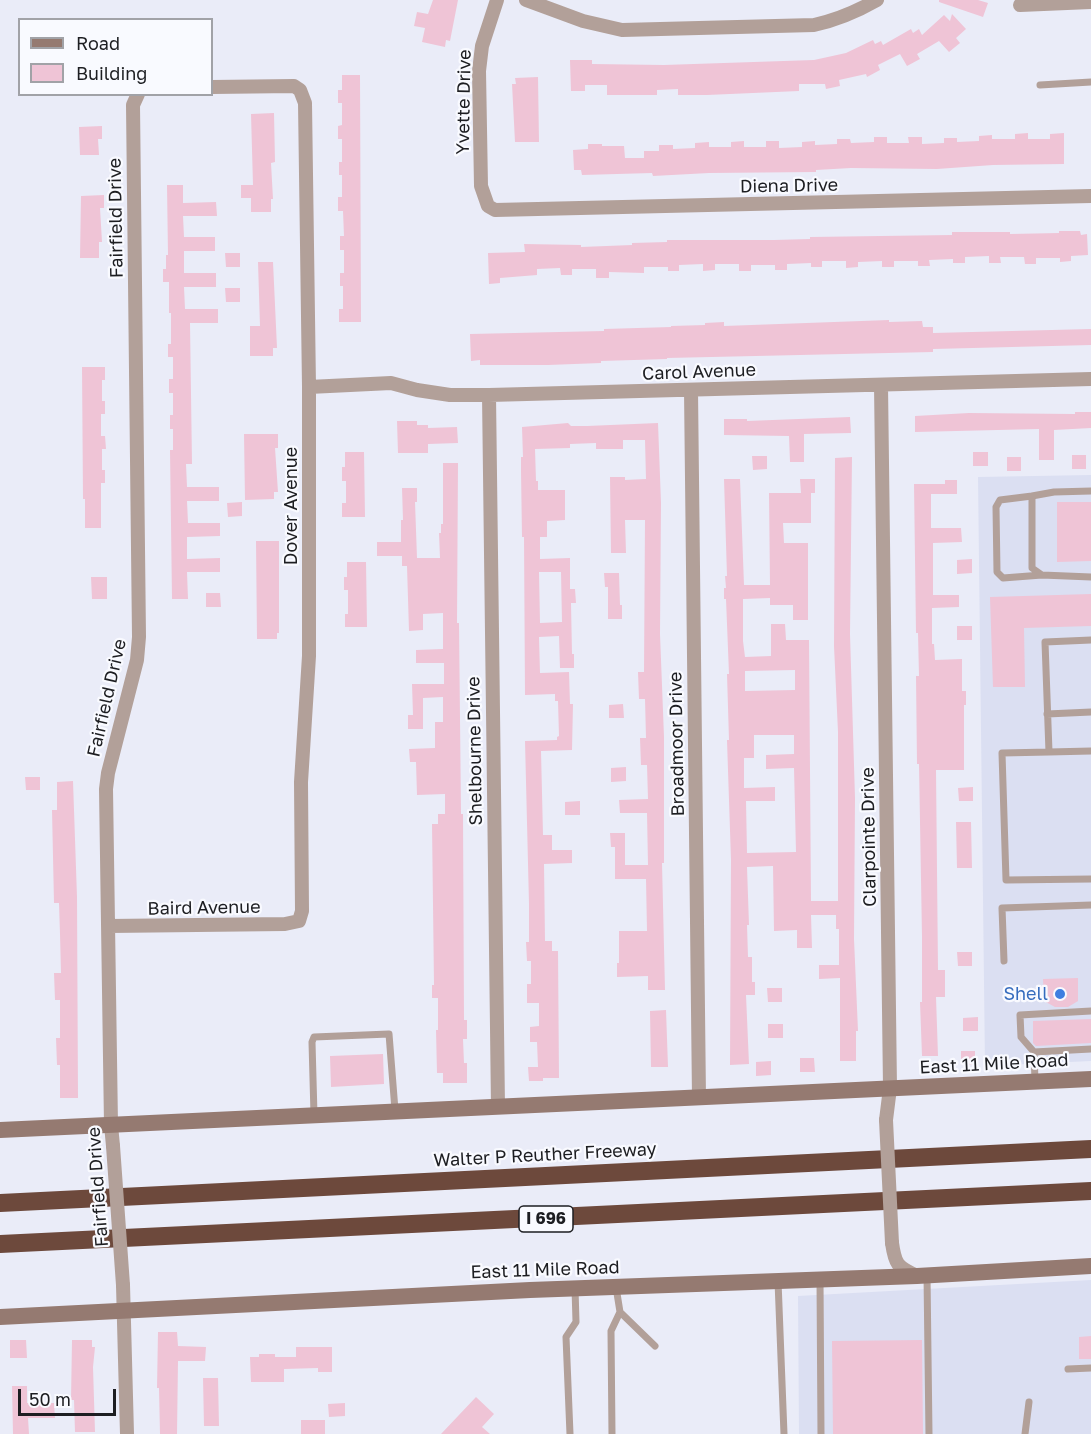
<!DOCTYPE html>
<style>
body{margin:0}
#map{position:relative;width:1091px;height:1434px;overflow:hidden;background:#eaecf8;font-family:"Golos Text",sans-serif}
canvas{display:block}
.legend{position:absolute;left:18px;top:18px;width:195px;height:78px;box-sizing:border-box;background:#f9faff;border:2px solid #a1a2a7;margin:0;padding:8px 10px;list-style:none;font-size:18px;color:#1d1e22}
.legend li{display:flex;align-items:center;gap:12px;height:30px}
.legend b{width:30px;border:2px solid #a1a2a7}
.scale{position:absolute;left:18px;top:1389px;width:98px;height:27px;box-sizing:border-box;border:3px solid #1d1e22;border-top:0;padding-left:8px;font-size:18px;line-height:21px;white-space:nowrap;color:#1d1e22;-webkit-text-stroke:4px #f9faff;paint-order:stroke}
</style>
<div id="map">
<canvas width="1091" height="1434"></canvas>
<ul class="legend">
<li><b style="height:8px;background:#957a71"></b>Road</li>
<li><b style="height:16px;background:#efc4d6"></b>Building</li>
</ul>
<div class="scale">50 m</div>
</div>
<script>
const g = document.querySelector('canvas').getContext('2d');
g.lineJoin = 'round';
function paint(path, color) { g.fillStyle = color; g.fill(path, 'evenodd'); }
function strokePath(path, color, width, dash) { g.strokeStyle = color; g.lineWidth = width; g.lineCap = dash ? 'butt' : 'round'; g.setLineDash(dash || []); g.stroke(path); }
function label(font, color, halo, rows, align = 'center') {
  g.font = font + ' "Golos Text",sans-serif'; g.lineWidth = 4.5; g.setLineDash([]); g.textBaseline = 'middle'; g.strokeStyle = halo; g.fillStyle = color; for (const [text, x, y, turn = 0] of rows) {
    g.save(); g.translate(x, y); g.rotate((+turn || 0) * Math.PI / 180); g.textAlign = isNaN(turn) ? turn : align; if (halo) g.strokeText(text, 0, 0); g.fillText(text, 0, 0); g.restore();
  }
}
paint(new Path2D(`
 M1091,475V1061L985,1066L978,477Z
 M1091,1280V1434H799L798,1296Z`), '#dbdff2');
paint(new Path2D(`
 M433,0H458L450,41L446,40L445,47L422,42L425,28L414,26L417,12L428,14Z
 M939,0H978L988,3L983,17L939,2Z
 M952,14L966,29L956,38L960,43L949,52L939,41L917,54L920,59L907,66L900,54L878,65L880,70L867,77L866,74L839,80L840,86L826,89L825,84H799V91L707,95H678V89L657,90V95H607V85H585V91H571L570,60H592V64L664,65L814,60L846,53L873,40L875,44L881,41L883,45L911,29L913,33L919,29L922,35L944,15L950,21Z
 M342,75H360L361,322H339V309H343V286H340V273H344V250H340V236H344L343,211H338V197H342V175H339V162H342V139H338V126L342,125V103H338V90H342Z
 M538,77L539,142H515L512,84H516L515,78Z
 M274,113L275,162L271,163L273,199H271V212H251V198H241V185H253L251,114Z
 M102,126V139H98L99,155H80L79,127Z
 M1028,133V139H1050V134L1064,133V164L993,165L937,169L851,168L816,170V172L709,173L653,176L652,173L582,175L581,170H574L573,150L588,149V144H602V146H624L625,158H644V151H659V145H673V149L695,148V143L709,142V147H731V142L744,141V147H766V141H779V148L802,147V142L815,141V145L837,144V139H850L851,143L874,142V137H887V143H909L908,137H922V144L944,143V138H957V142L979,141V136L992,135V139H1015V134Z
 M167,185H183V203L216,202L217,216H183L184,237H215V251H184V273H216V287H184L185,309H218V323H190L192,464H186L187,487H219V501H187L188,523H220V536L187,537V559L220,558V572H187L188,599H172L170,450H173V429H170V415H173V393H169V379H173V357H168V344H171V313H169V282H163V269H166V255H168Z
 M104,195V208H100L102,242H99V258H80L81,196Z
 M1059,231H1080L1081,235L1087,234L1088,255L1071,256V261L1060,262V258H1036V264H1025L1024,257H1000L1001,263H989V256L965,257V263H953V259L929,260L930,266H918V261H894V267H882V261L858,262V267L846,268V261H822V267H811V263L787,264V270H775V265H751V271H739V264H715V270L703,271V264L679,265V271H668V267H644V273L609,272V278H596V269H572V275H561L560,268L537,269V275L500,278V283L489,284L488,253L525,252L524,244L581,245V247L632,245V243L667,242V240H774L810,239V237L952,235V232H1010V234L1059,233Z
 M225,253H240V267H226Z
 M258,262H273L277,348H273V356H250V326H260Z
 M225,288H240V302H226Z
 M889,320V322L922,321L923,327H933V333L1091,329V345L933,349V352L667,358V359L601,361V363L548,365H480V360L471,361L470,334L604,331V329L671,327V326L705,325V323L724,322V326Z
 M82,367H105V380H102V401H105V414H101V436H105L106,449H102V470H105V483H101V528H85V499H83Z
 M1075,412H1091V428L1054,430V460H1039V429L915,432V416L969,413L1075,414Z
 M850,417L851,433L804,434V462H790L789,436L724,435V419H747V421Z
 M397,421H417V425H428V428L457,427L458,443L428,444V453H398Z
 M568,423L571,426H587L658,423L661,503L660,634L664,737V863H662L665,990H648V976L617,977V963H619V931H647L646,879H615V847H611L610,833H625V865H648L647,813H620L619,800L648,799L647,765H641L640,738H646L645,699H639L638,672H644L645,520H625L626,553H611L610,477H625V480L646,479L645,440H623V449H596V443L570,444V448L535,449L536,481H538V490H565V520L547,521V537H540V559L570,558V589H575L576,603H571L572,654H574V668H560L559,636L539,637L540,673L569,672L570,704H573L572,750L541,751L543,835H552V850H572V863L544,864L545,941H552V951H558L559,1078H543V1081H529L528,1067H538L537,1042H530V1027L539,1026V1003H527V984H531V961H527L526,942H529V904L525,741L557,740V737L559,736L558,701H555V694L525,695L524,537H522L521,471V457H523L522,427ZM539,572H561L562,622L540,623Z
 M244,434H278V448H275L278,492H274V499L245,500Z
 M345,452H364L365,517H342V503H346V481H342V467H345Z
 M973,452H988V466H973Z
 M1072,455H1086V469H1072Z
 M752,456H767V469L753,470Z
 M852,457L850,634L855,798L854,939L858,1031H856V1061H840V978L819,979V965H839V929H836V915H811L812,948H797V930L774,931L773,866L747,867L749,925H747L748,957H752V982H755V995H746L749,1064L730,1065L731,860L727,740H729L727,674H729L726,599H724V588H726L725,576H727L724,479H740L744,585H770L769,493H801L800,479H815V493H811V523H783L784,543H808V620H793V605H770V598L743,599V641L745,657L771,656V624H785L786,640H809L811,901H838V732L834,646L835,458ZM795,670V690L745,691V671ZM754,735H794V754L766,755V769L794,768L796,852L747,853L746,801H775V787L744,788V758H754Z
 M1007,457H1021V471H1007Z
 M443,463H458L457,623H459L461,814H463L464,1020H467V1039H463L464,1063H467V1083H443V1073H437L436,1030H438V998H432V985H434L432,824H438V814H445V794L417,795L416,762H410L409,749L435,748V722H443V697L423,698V729H408V715H413L412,684H444V663H416V650L443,649V613L423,614V630L409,631L407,566H402V556H377V542H401V520H403L402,488H417V502H415L417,558H440L439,533H441V524H443Z
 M945,480H957V494H931V528H961L962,542L933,543V595H959V607L932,608V644H934L935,660L962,659V691H966V705H964V770H936L938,970H945V997H936L938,1056H922L920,1002H922V937L919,764H917L916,676H919L918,633H916L914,484H945Z
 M242,502V516L228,517L227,503Z
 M1057,502H1091V561L1057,562Z
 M256,541H279V633H277V639H257Z
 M972,559V573L957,574V560Z
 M347,562H366L367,627H345V614H348V590H344V577H347Z
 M604,573H619L620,605H622V619H608V587H605Z
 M91,577H107V599H92Z
 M206,593H220L221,607H206Z
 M1091,594V626L1024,628L1025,687H993L990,597Z
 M957,626H972V640H957Z
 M623,704L624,718H609V705Z
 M626,767V781L611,782V768Z
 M25,777H40V790H26Z
 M73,781L77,897L78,1098H60V1065H57L56,1038H60V1000H55L54,973H61L60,934L59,903H54L52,810H57V782Z
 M973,787V801H959L958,788Z
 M580,801V815H565V802Z
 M956,822H971L972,868H957Z
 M957,952H972V966H958Z
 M1078,978V1001L1068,1007H1055L1044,1001L1043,979Z
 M767,988H782V1002H768Z
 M666,1010L668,1067H651L650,1011Z
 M978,1017V1031H963V1018Z
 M1091,1019V1043L1036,1046L1033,1043V1021Z
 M768,1024H783V1038H768Z
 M961,1051H975V1065H961Z
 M383,1054L384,1084L331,1087L330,1056Z
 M800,1058H814L815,1072H800Z
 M771,1061V1075L756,1076V1062Z
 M158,1332H177L178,1346L206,1347L205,1361H178L177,1434H160L159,1388H157Z
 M1091,1336V1359H1079V1337Z
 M10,1340H26L27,1358H10Z
 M72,1340H92V1347H95L93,1367L95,1432H75L74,1400H71Z
 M922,1340L923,1434H833L832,1341Z
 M296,1347H332V1372H318V1368L284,1369V1382H251L250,1357H259V1354H275V1357H296Z
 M203,1378H218L219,1426H204Z
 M12,1386H27V1403H54L55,1418H28L29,1434H13Z
 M476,1397L494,1414L482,1427L490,1434H441Z
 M345,1403V1416L329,1417L328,1404Z
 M301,1420H325V1434H301Z`), '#efc4d6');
strokePath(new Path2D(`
 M1040,85L1091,82
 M1091,491L1054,492L1032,496V568L1042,575L1091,577
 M1032,496L1000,500L996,507L997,572L1003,578L1042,575
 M1091,640L1045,642L1049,752L1091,751
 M1047,714L1091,712
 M1049,752L1002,753L1006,880L1091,879
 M1004,961L1002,908L1091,905
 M1034,1052L1021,1037L1020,1015L1091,1011
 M1035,1081L1034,1052L1091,1049
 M314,1115L312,1042L314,1037L389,1034L395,1110
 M927,1275L929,1434
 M820,1279L821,1434
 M778,1281L784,1434
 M620,1312L655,1346
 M1068,1369L1091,1368
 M570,1434L566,1337L576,1322L575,1288
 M612,1434L611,1331L620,1312L616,1287
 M1025,1434L1029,1402`), '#b2a099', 7);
strokePath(new Path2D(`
 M497,0L482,46L479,71L481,186L488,206L495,210L1091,196
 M526,0L583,21L622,30L814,25C837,20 856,12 877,0
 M1020,5L1091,2
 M881,385L890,1088L886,1120
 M309,387L391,383L417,390L450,395H489L1091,379
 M691,390L699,1098
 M489,395L498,1107
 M109,926L285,924L299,921L302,911L301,782L309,656V387L305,103L300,90L294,86L212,87
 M113,1146L111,1125L106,789L108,773L137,660L139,637L133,105L138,94
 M892,1243C895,1264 897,1267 917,1276
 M123,1285L127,1434`), '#b2a099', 14);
strokePath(new Path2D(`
 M0,1130L1091,1079
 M0,1317L530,1290L917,1276L1091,1266`), '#957a71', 16);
strokePath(new Path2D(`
 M0,1203L1091,1149
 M0,1244L1091,1191`), '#6d493c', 18);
strokePath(new Path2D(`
 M886,1120L892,1243
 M113,1146L123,1285`), '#b2a099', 14);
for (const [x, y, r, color] of [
 [1060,994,6,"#3f7fe0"]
]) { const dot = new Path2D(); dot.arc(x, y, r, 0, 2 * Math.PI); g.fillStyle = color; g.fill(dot); strokePath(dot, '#f9faff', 2); }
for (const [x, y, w] of [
 [546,1219,54]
]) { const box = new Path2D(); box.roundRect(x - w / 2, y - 13, w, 26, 4.5); g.fillStyle = '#f9faff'; g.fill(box); strokePath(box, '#1d1e22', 1.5); }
label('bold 16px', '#1d1e22', null, [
 ["I 696",546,1219]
]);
label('18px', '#1d1e22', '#f9faff', [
 ["Yvette Drive",464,102,-89],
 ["Diena Drive",789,186,-1],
 ["Fairfield Drive",116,218,-91],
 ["Carol Avenue",699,372,-2],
 ["Dover Avenue",291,506,-90],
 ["Fairfield Drive",107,698,-77],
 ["Broadmoor Drive",677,744,-91],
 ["Shelbourne Drive",475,751,-91],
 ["Clarpointe Drive",869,837,-91],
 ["Baird Avenue",204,908,-1],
 ["East 11 Mile Road",994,1064,-3],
 ["Walter P Reuther Freeway",545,1155,-3],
 ["Fairfield Drive",98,1187,-94],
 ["East 11 Mile Road",545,1270,-2]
]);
label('18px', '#366cbe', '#f9faff', [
 ["Shell",1048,994]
], 'right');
</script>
